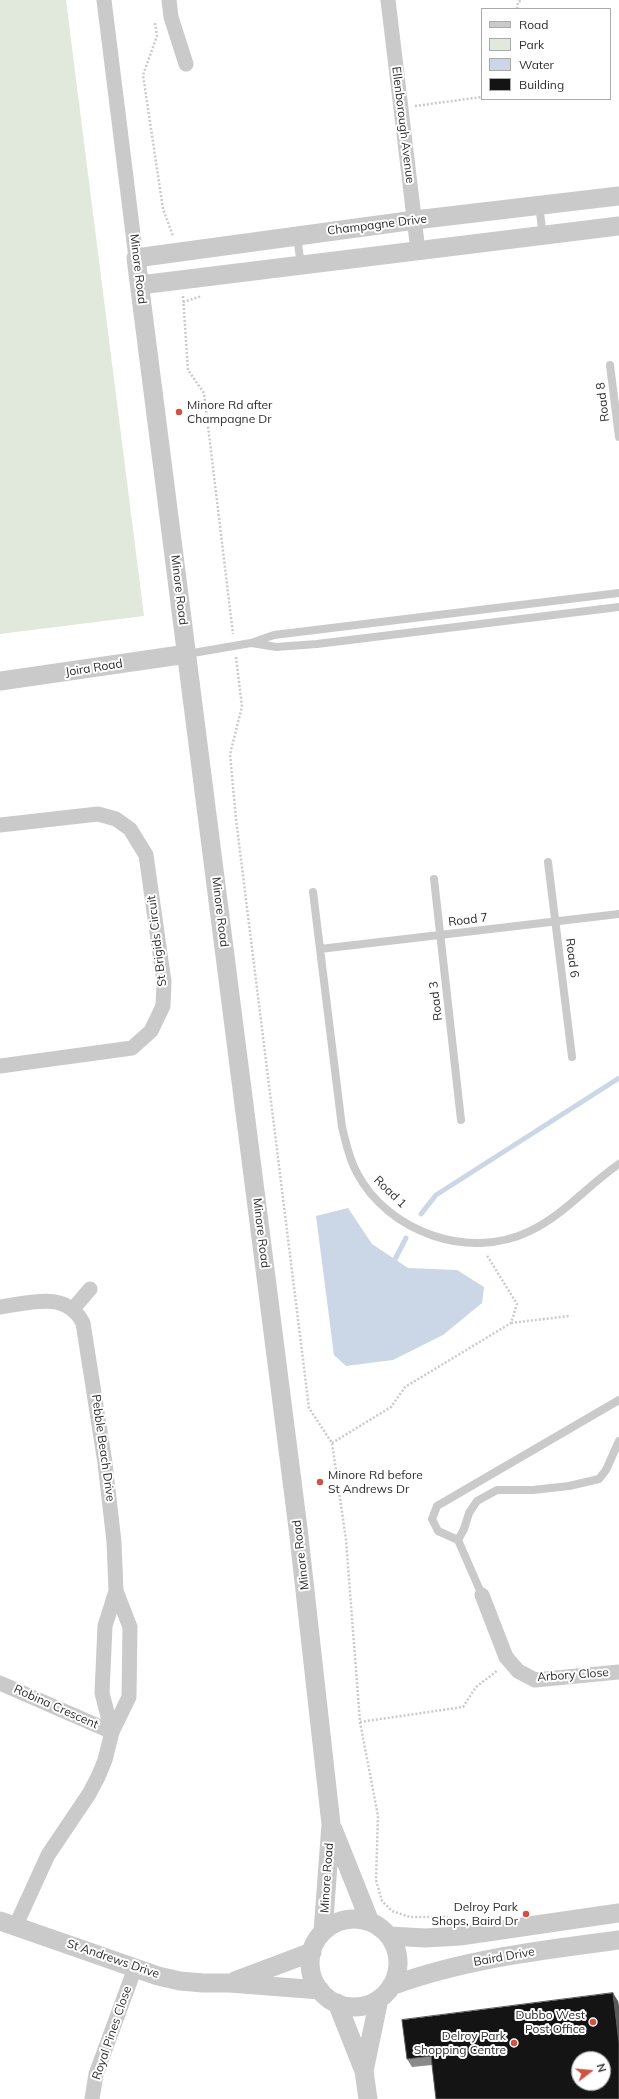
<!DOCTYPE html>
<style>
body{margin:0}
#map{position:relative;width:619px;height:2099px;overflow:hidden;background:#fff;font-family:Mulish,sans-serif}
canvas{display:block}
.legend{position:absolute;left:481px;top:8px;width:130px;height:92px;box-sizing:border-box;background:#fff;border:1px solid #ababab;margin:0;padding:5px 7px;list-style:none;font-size:12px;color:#2d2d2d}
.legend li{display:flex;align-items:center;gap:8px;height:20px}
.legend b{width:20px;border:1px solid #ababab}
.north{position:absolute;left:571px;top:2051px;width:40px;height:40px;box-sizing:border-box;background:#fff;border:1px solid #ababab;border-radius:50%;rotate:74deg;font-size:11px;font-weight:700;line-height:16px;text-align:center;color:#2d2d2d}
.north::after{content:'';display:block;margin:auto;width:14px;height:18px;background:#cf5244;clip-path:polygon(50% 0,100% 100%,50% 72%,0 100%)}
</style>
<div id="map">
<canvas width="619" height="2099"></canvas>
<ul class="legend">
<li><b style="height:5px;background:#cacaca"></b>Road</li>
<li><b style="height:11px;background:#e1e9dc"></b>Park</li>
<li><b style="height:11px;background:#cbd7e6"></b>Water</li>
<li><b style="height:11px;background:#141414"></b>Building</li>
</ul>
<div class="north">N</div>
</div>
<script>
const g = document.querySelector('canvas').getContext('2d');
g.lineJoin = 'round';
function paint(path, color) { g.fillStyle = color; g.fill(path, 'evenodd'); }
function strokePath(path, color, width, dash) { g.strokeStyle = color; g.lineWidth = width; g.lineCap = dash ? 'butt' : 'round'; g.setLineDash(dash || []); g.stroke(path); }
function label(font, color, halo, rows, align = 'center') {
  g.font = font + ' Mulish,sans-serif'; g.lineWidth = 4; g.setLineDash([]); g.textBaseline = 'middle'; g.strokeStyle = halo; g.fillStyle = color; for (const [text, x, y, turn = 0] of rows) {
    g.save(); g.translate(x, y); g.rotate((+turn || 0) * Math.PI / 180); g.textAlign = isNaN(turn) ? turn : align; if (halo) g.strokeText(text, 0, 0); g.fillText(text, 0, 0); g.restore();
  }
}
paint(new Path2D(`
 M0,0H66L144,616L0,634Z`), '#e1e9dc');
paint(new Path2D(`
 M348,1208L372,1244L408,1268L457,1270L484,1287L482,1303L443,1335L393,1360L346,1366L334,1355L316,1216Z`), '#cbd7e6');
strokePath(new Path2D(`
 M421,1214L436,1195L619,1078
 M392,1265L406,1238`), '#cbd7e6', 5);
strokePath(new Path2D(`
 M517,9L518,2L522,0
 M155,23L157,36L143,75L163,209L173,236
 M415,106L482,97
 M183,296L188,370L204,393L233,634
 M183,302L202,296
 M236,657L242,707L230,754L236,819L309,1408L332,1443L346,1540L360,1722L378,1816L376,1880L382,1901L392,1911L410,1917H448
 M511,1323L569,1316
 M332,1443L391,1407L405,1387L511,1323L517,1304L486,1254
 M360,1722L463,1707L476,1687L498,1670`), '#cacaca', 2.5, [2, 2]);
strokePath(new Path2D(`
 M539,205L543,236
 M297,236L301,266
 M610,365L619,437
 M252,643L276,647L317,644L619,607
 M187,654L251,643L274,635L619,593
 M548,862L572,1057
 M434,879L461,1120
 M313,892L342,1127C346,1143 349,1159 357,1173C388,1232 469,1261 530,1231C564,1215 588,1185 619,1164
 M320,949L619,914
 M458,1540L464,1529L469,1513L477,1501L497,1490H533L569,1486L599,1479L606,1470L619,1441
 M482,1595L458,1540L438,1531L432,1519L437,1506L619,1400`), '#cacaca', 8);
strokePath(new Path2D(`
 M104,0L136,258
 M169,0L171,17L186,64
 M388,0L418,251
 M0,825L98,814L116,819L130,829L146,855L164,982L163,1006L151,1031L132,1048L0,1066
 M0,1307C30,1303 66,1290 83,1323L105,1463L114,1542L116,1591L105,1626L102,1693L112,1732
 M73,1309L90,1289
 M482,1595L506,1657L518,1671L535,1680L619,1672
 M0,1683L112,1732
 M16,1925L48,1855L89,1794L98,1777L105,1760L112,1732L129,1697L130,1627L116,1591
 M92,2099L96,2074L135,1968`), '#cacaca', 15);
strokePath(new Path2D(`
 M140,285L619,226
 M0,681L187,654
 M333,1829L370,1922
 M310 1963a44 44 0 1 1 88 0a44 44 0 1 1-88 0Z
 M0,1921L158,1976L180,1981L203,1983H230L320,1990
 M323,1932L331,1824L298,1528L136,258L415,220L619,196
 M389,1936L425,1938L460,1936L619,1913
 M235,1981L312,1952
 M391,1986C464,1959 542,1950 619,1940
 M337,2003L364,2071L368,2099
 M364,2071L379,1999`), '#cacaca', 19);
paint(new Path2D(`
 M618,2001L619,2007V2099L432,2065L412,2067L407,2059Z`), '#8a8a8a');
paint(new Path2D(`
 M613,1993L618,2001L619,2007V2043Z`), '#5a5a5a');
const building = new Path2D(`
 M613,1993L619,2043V2099H436L431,2056L407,2059L402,2020ZM579,2059H603V2083H579Z`);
paint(building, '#141414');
strokePath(building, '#5a5a5a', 1);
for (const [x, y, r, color] of [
 [179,412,4,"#cf5244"],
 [320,1482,4,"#cf5244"],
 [526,1914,4,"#cf5244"],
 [593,2022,4,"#cf5244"],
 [514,2043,4,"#cf5244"]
]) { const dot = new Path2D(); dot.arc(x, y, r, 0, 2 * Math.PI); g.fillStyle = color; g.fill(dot); strokePath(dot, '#fff', 1.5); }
label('12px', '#2d2d2d', '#fff', [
 ["Ellenborough Avenue",403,125,83],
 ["Champagne Drive",377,225,-7],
 ["Minore Road",138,269,83],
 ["Road 8",603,402,-97],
 ["Minore Road",179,590,83],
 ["Joira Road",94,668,-9],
 ["Minore Road",220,912,83],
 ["Road 7",468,920,-7],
 ["St Brigids Circuit",157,941,-97],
 ["Road 6",572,958,83],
 ["Road 3",436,1001,-97],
 ["Road 1",390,1192,44],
 ["Minore Road",261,1233,83],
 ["Pebble Beach Drive",103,1448,82],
 ["Minore Road",301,1555,-97],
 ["Arbory Close",573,1675,-4],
 ["Robina Crescent",56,1707,24],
 ["Minore Road",327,1878,-86],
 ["Baird Drive",504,1957,-10],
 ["St Andrews Drive",113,1959,19],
 ["Royal Pines Close",112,2033,-71]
]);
label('12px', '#2d2d2d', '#fff', [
 ["Minore Rd after",187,405,"left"],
 ["Champagne Dr",187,419,"left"],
 ["Minore Rd before",328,1475,"left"],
 ["St Andrews Dr",328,1489,"left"],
 ["Delroy Park",518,1907],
 ["Shops, Baird Dr",518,1921],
 ["Dubbo West",585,2015],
 ["Post Office",585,2029],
 ["Delroy Park",506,2036],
 ["Shopping Centre",506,2050]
], 'right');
</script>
